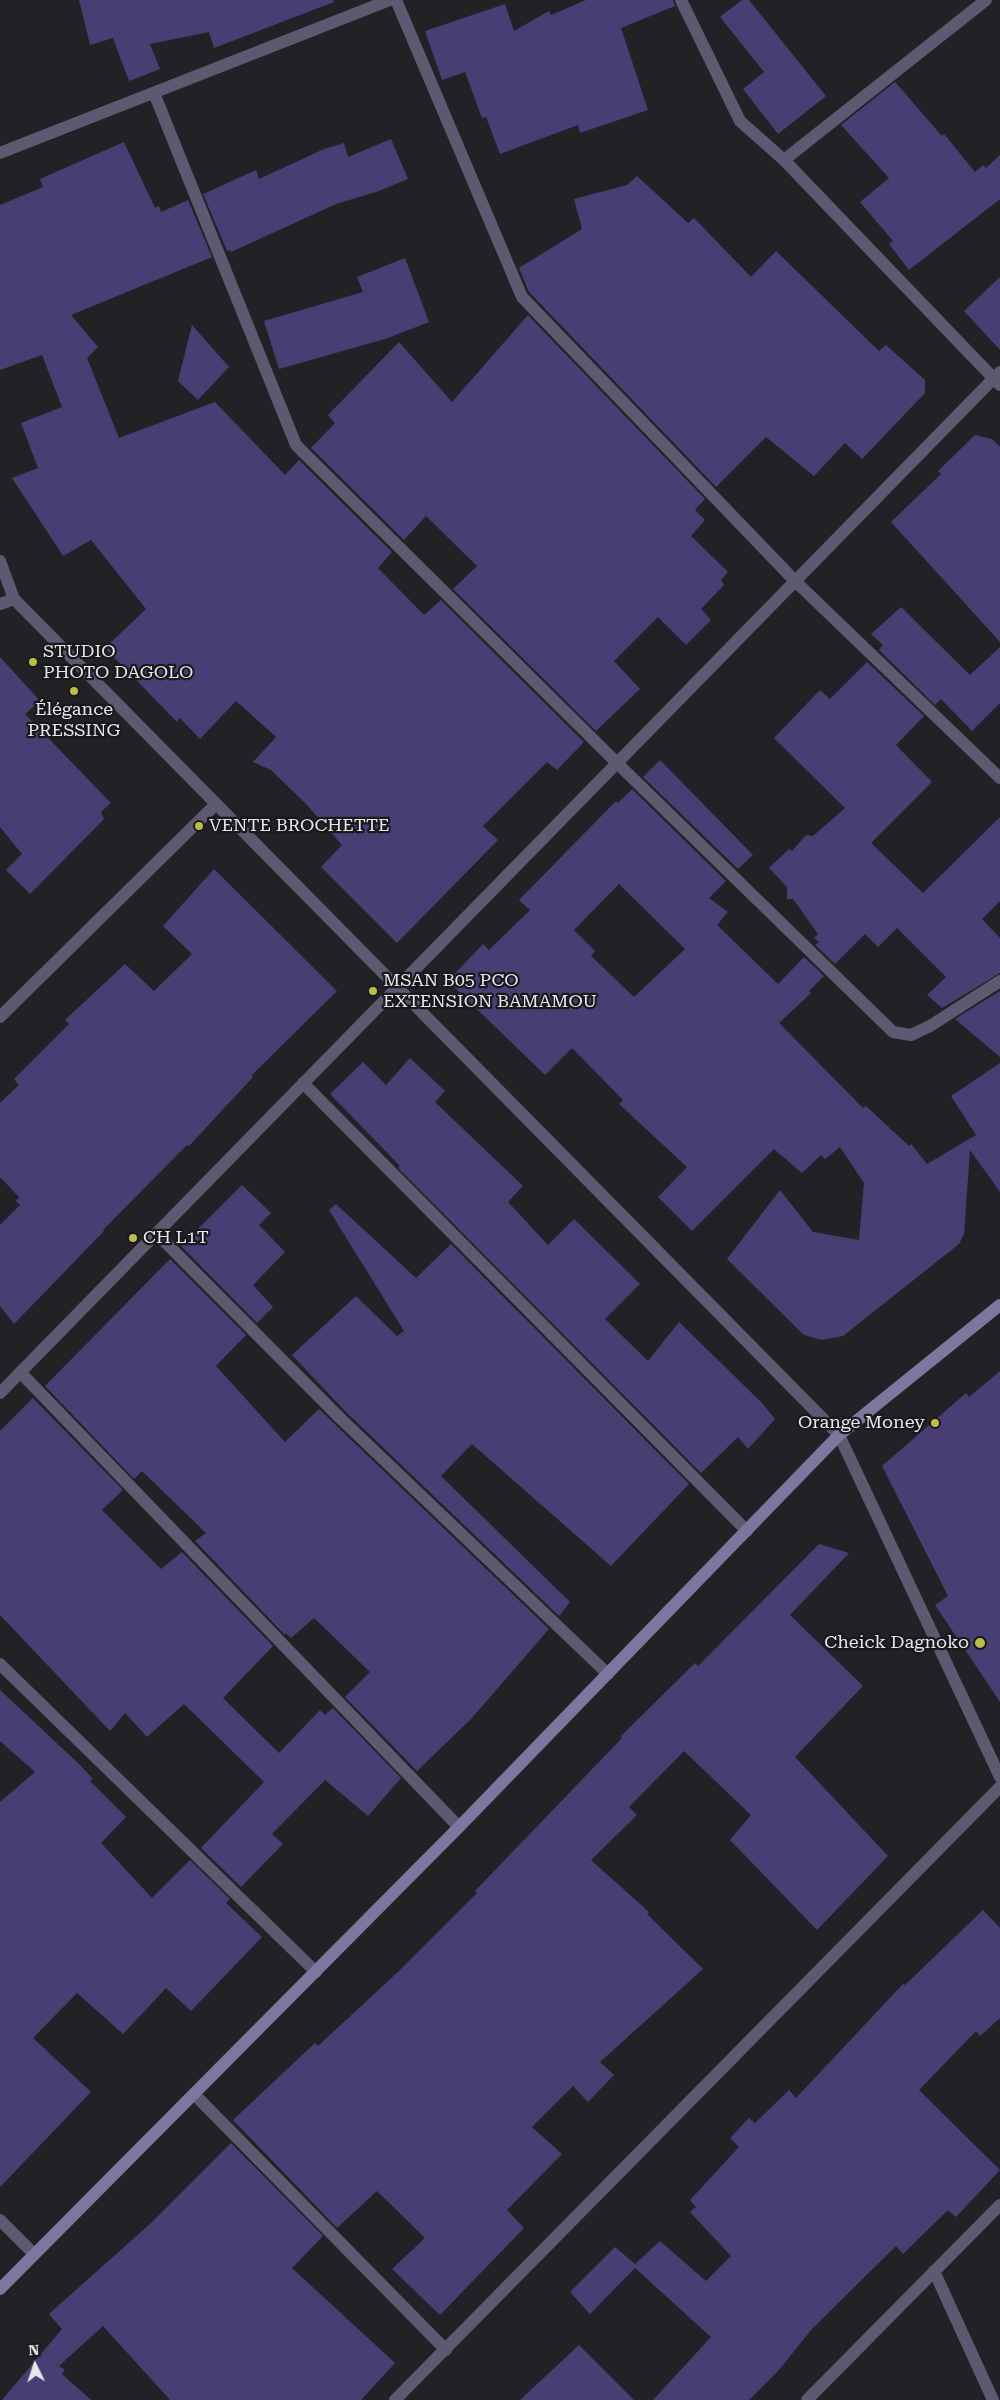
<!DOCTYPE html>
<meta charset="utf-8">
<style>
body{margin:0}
#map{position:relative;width:1000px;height:2400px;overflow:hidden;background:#222226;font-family:"Roboto Serif",serif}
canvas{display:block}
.north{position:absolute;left:10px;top:2340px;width:50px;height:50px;-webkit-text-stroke:4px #19181d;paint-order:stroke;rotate:356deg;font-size:14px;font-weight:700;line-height:20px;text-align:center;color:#e7e6ea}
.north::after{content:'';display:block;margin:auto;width:18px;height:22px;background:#e7e6ea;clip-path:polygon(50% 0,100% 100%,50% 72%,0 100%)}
</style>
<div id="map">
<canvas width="1000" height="2400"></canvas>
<div class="north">N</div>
</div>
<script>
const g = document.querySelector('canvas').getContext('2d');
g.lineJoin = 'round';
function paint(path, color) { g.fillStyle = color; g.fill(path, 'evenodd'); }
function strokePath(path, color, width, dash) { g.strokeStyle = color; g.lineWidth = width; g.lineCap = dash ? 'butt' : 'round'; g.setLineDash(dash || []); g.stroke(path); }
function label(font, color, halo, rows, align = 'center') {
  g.font = font + ' "Roboto Serif",serif'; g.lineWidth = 4.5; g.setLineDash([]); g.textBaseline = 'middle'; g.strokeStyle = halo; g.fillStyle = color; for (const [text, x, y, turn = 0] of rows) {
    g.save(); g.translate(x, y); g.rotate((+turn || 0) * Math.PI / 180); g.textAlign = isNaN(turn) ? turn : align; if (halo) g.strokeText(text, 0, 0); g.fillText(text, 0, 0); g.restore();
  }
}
paint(new Path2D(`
 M79,0H333L334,2L214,48L209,32L150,44L160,69L129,81L113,38L90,45Z
 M586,0H673L675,6L621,28L648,110L580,133L578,125L500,154L486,117L482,118L465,72L442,80L425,31L505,4L514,31L549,11L551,15Z
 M742,0H749L826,96L778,134L743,89L764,72L720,17Z
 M895,82L942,136L944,134L975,172L983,165L986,168L1000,155V199L909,270L889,244L893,241L860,202L889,178L841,125Z
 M391,139L408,179L379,191L336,204L231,252L230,250L227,251L203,194L256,170L259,179L324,149L344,143L348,157Z
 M124,142L155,208L159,206L161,212L188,200L212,257L71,315L98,347L87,358L119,438L215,402L285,475L299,460L392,552L378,568L424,615L441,600L584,742L557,770L547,762L483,826L498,840L397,943L321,867L342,845L306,804L271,770L253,762L276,737L236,701L200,739L180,718L177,722L105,648L146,609L91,540L63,556L12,478L38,468L21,423L62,407L42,355L0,370V205L43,187L40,179Z
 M637,176L688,223L694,218L751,277L776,251L879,351L886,345L925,380V393L862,459L845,443L814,476L766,437L716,487L529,292L519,268L582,229L574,199L627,185Z
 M405,258L429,322L385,339L279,369L264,321L363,292L357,277Z
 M1000,277V350L964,311Z
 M528,315L705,499L695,510L705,520L691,536L728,572L721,580L724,585L701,609L711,620L686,645L658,617L614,661L640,689L596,731L453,589L477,566L426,516L404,540L311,448L335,423L328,415L399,342L452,402Z
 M192,325L229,367L198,400L178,381Z
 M975,435L992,439L1000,447V642L891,522L941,474L938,471Z
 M901,607L970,675L1000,647V703L972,731L941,699L935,705L879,650L883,645L871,634Z
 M0,657L40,701L25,714L111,803L101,812L104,819L30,894L6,870L22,854L0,827Z
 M867,662L924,716L896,745L932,782L871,843L923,893L1000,817V901L982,919L1000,938V973L942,1008L927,995L946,977L897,928L878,947L865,934L835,964L815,945L819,942L814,938L818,934L793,899H787V887L769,868L789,849L792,851L806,835L813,836L845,808L774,738L820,690L830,699Z
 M660,760L753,855L738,869L643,777Z
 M632,789L726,881L709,898L728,912L717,925L778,984L804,957L824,976L809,991L811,993L779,1023L863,1108L866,1106L909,1146L911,1144L927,1164L976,1135L951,1096L1000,1063V1192L970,1150L964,1234L959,1244L843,1336L822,1340L804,1335L727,1259L780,1190L813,1232L859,1240L864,1183L840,1147L825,1159L821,1155L802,1173L774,1149L692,1231L658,1197L687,1167L619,1104L623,1100L572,1048L545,1075L448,981L483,944L489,950L530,910L519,900L616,801L618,803ZM619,884L685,949L634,997L591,956L595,951L574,930Z
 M214,869L337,991L252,1075L253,1077L189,1146L187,1145L103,1230L104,1231L14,1324L0,1306V1225L20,1205L16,1201L19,1197L0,1177V1103L19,1085L14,1079L69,1024L65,1020L125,964L154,991L192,954L163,926Z
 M1000,991V1057L955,1019Z
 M410,1058L445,1091L435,1102L523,1186L508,1202L548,1245L574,1219L640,1284L605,1319L648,1361L679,1322L762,1403L775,1419L748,1449L738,1437L701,1473L398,1168L400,1166L330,1094L363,1062L386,1085Z
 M242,1185L271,1213L259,1225L285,1252L253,1285L273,1307L257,1323L181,1246Z
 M336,1204L416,1278L451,1244L689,1484L611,1566L472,1444L441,1476L570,1602L559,1616L346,1412L292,1355L356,1296L397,1336L404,1331L329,1210Z
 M170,1259L246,1335L216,1366L285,1442L319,1409L549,1629L471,1719L417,1771L345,1697L370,1672L314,1618L291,1638L286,1633L285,1635L195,1541L206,1533L142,1471L134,1479L45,1386Z
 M1000,1371V1702L935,1605L948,1596L882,1466L966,1393L969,1397Z
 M33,1398L123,1490L102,1510L161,1569L182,1552L273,1646L223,1698L279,1753L320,1710L325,1715L333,1708L401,1778L368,1816L325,1780L272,1834L283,1844L241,1887L201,1848L264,1782L184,1704L147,1737L125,1713L110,1731L0,1615V1431Z
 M819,1544L849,1553L790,1615L863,1686L795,1757L888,1856L817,1930L730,1840L751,1815L684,1751L629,1807L637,1815L591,1860L649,1912L647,1914L703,1969L600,2062L614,2075L588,2102L573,2086L532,2127L562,2154L507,2210L524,2228L440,2315L392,2269L425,2238L377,2191L337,2228L233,2120L315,2043L318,2046L400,1970L477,1893L475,1891L622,1738L621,1736L695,1663L698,1666Z
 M0,1690L79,1764L93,1779L90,1781L126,1817L101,1843L152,1898L190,1860L230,1899L226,1903L262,1937L191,2011L166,1988L123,2034L77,1993L33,2038L91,2092L0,2187V1802L35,1772L0,1741Z
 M983,1910L1000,1928V2018L980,2036L976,2031L919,2090L1000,2170L956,2217L948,2210L903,2254L896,2246L812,2329L778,2371L749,2400H653L711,2337L635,2268L590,2314L570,2292L615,2247L635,2264L660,2241L706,2281L731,2256L690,2212L696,2207L690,2200L739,2147L730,2138L749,2118L755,2123L789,2090L796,2098L903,1984L905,1985Z
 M231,2143L323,2236L292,2268L395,2363L361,2400H170L103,2326L59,2366L65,2370L62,2374L91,2400H2L62,2329L49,2314L151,2223Z
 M579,2345L634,2400H520Z`), '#483e73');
strokePath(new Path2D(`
 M396,0L522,297L795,581L1000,778
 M681,0L740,121L784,160L1000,385
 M154,93L296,445L617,763L893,1032L911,1035L930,1026L1000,981
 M0,153L390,0
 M784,160L986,0
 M0,561L14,599L839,1435L1000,1777
 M0,604L14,599
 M0,1017L216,804
 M303,1083L747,1531
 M157,1234L340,1418L608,1674
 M20,1372L459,1827
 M0,1393L1000,372
 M0,1664L316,1972
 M194,2094L446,2350
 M0,2220L34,2254
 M934,2271L993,2400
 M395,2400L1000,1787
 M807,2400L1000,2205`), '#5c5971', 12);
strokePath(new Path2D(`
 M0,2289L459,1827L839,1435L1000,1305`), '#7c779f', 12);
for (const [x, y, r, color] of [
 [33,662,5,"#bdbf43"],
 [74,691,5,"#bdbf43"],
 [199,826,5,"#bdbf43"],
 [373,991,5,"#bdbf43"],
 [133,1238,5,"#bdbf43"],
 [935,1423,5,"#bdbf43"],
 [980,1643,6,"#bdbf43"]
]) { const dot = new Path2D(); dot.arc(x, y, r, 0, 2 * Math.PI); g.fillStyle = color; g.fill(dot); strokePath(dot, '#19181d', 2); }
label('18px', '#e7e6ea', '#19181d', [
 ["STUDIO",43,652],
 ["PHOTO DAGOLO",43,673],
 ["Élégance",74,710,"center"],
 ["PRESSING",74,731,"center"],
 ["VENTE BROCHETTE",209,826],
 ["MSAN B05 PCO",383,981],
 ["EXTENSION BAMAMOU",383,1002],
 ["CH L1T",143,1238],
 ["Orange Money",925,1423,"right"],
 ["Cheick Dagnoko",969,1643,"right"]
], 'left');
</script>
